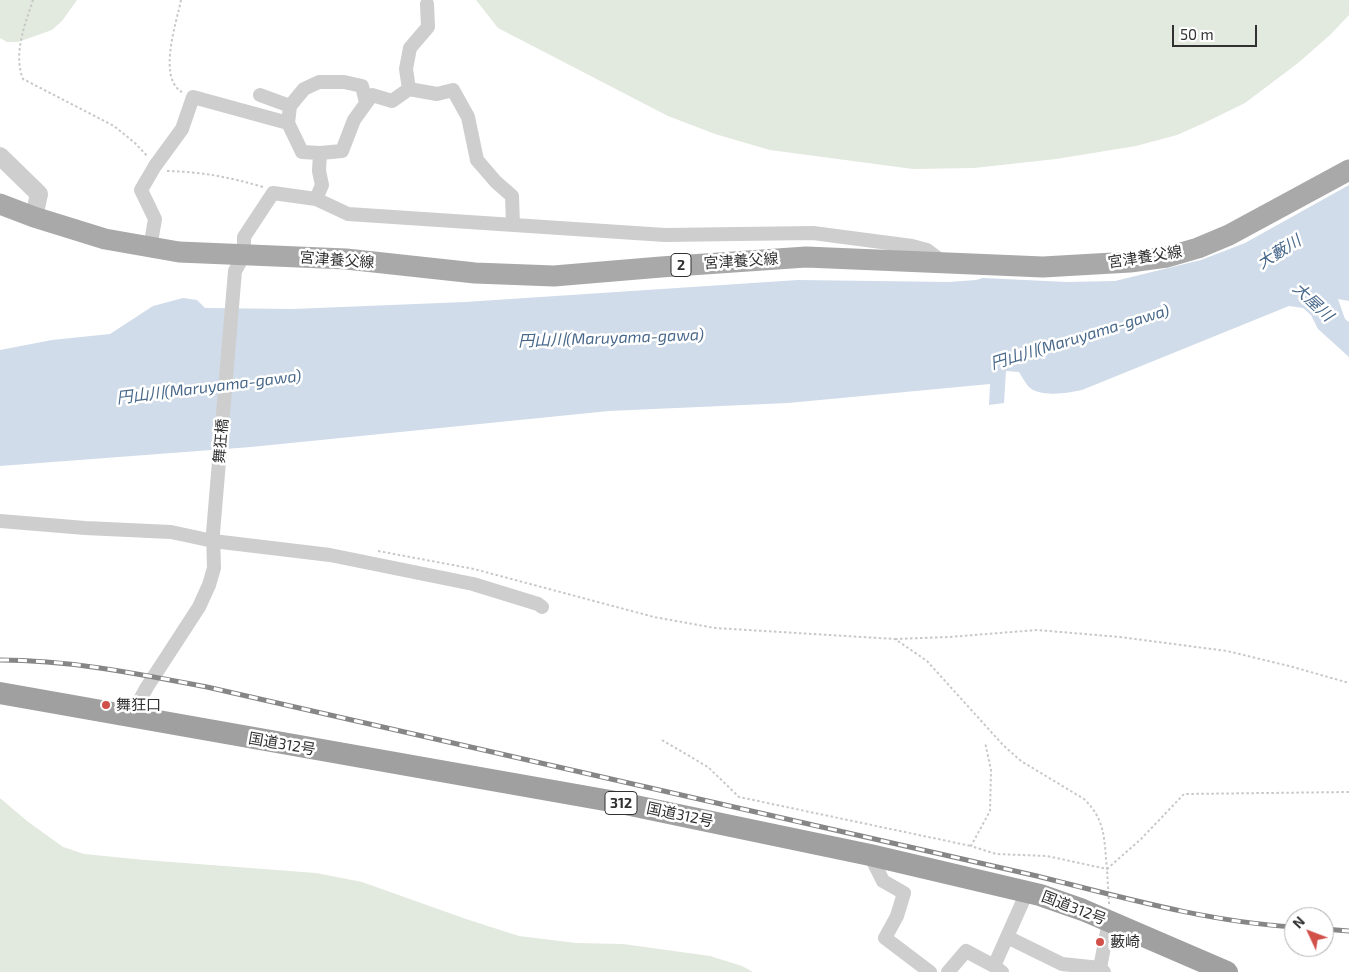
<!DOCTYPE html>
<meta charset="utf-8">
<style>
body{margin:0}
#map{position:relative;width:1349px;height:972px;overflow:hidden;background:#fff;font-family:"Exo 2",sans-serif}
canvas{display:block}
.north{position:absolute;left:1284px;top:907px;width:50px;height:50px;box-sizing:border-box;background:#fff;border:1px solid #adadad;border-radius:50%;rotate:313deg;font-size:14px;font-weight:700;line-height:20px;text-align:center;color:#313131}
.north::after{content:'';display:block;margin:auto;width:18px;height:22px;background:#d1514a;clip-path:polygon(50% 0,100% 100%,50% 72%,0 100%)}
.scale{position:absolute;left:1172px;top:25px;width:85px;height:22px;box-sizing:border-box;border:2px solid #313131;border-top:0;padding-left:6px;font-size:15px;line-height:18px;white-space:nowrap;color:#313131;-webkit-text-stroke:4px #fff;paint-order:stroke}
</style>
<div id="map">
<canvas width="1349" height="972"></canvas>
<div class="north">N</div>
<div class="scale">50 m</div>
</div>
<script>
const g = document.querySelector('canvas').getContext('2d');
g.lineJoin = 'round';
function paint(path, color) { g.fillStyle = color; g.fill(path, 'evenodd'); }
function strokePath(path, color, width, dash) { g.strokeStyle = color; g.lineWidth = width; g.lineCap = dash ? 'butt' : 'round'; g.setLineDash(dash || []); g.stroke(path); }
function label(font, color, halo, rows, align = 'center') {
  g.font = font + ' "Exo 2","Noto Sans JP",sans-serif'; g.lineWidth = 5; g.setLineDash([]); g.textBaseline = 'middle'; g.strokeStyle = halo; g.fillStyle = color; for (const [text, x, y, turn = 0] of rows) {
    g.save(); g.translate(x, y); g.rotate((+turn || 0) * Math.PI / 180); g.textAlign = isNaN(turn) ? turn : align; if (halo) g.strokeText(text, 0, 0); g.fillText(text, 0, 0); g.restore();
  }
}
paint(new Path2D(`
 M0,0H77L62,21L52,30L18,42H7L0,38Z
 M476,0H1349V15L1330,35L1298,63L1245,103L1204,123L1177,135L1136,146L1056,159L974,168L913,169L770,150L715,134L668,116L498,28Z
 M0,798L27,821L63,847L84,854L145,860L316,873L362,882L466,919L519,936L576,943L623,944L710,956L742,966L753,972H0Z`), '#e2e9de');
paint(new Path2D(`
 M1349,185V301L1338,299L1345,319L1349,322V357L1318,329L1311,315L1303,308L1289,306L1082,390C1068,393 1039,398 1028,386C1025,382 1022,377 1019,372L1006,371L1004,403L989,405L990,384L788,403L609,411L251,447L0,466V350L52,340L110,334L153,306L183,298L197,300L205,308L293,309L465,302L798,280L949,282L976,280L983,278L1067,282L1115,281L1201,260L1245,243Z`), '#d0dce9');
strokePath(new Path2D(`
 M33,0C25,24 13,54 23,79L114,126L135,143L148,157
 M181,0C177,21 157,78 182,92
 M167,171C203,172 229,177 263,187
 M378,551L474,569L654,617L715,628L895,639L927,661L1003,745L1021,761L1084,799C1106,820 1104,840 1107,869L1047,856L996,854L971,846L990,811L991,770L985,742
 M895,639L949,637L1037,630L1120,637L1227,651L1293,667L1349,683
 M662,740L708,767L739,797L971,846
 M1109,904L1107,869L1141,839L1184,794L1349,792`), '#c8c8c8', 2, [2.5, 2.5]);
strokePath(new Path2D(`
 M409,89L406,69L410,48L428,27L427,4
 M260,95L290,106
 M288,123L290,106L304,89L319,82H344L362,86L366,103
 M320,153L342,151L354,120L372,95L392,101L409,89L437,94L453,90L468,117L477,160L496,182L512,196L513,225
 M150,248L155,219L141,190L155,166L182,129L193,97L288,123L302,152L320,153L319,171L322,185L316,199
 M0,521L85,528L171,532L213,541L330,555L473,584L538,604L542,607
 M131,716L147,687L199,607L209,585L214,568L213,533L235,271L244,255V237L273,193L316,199L348,214L665,235L813,233L912,246L927,250L943,262
 M870,855L883,881L904,893L897,916L885,938L930,972
 M1007,937L1062,964L1100,968L1104,972
 M948,972L966,951L994,966
 M1002,972L994,966L1027,892
 M1096,972L1100,968L1109,921`), '#cecece', 14);
strokePath(new Path2D(`
 M0,156L39,194L34,217`), '#cecece', 18);
strokePath(new Path2D(`
 M0,204L34,217L105,239L179,252L346,259L475,273L554,276L661,267L806,257L1043,267L1130,262L1167,257L1198,248L1229,235L1349,170`), '#a9a9a9', 21);
strokePath(new Path2D(`
 M0,693L616,802L870,855L1040,895L1083,910L1227,972`), '#a0a0a0', 22);
const rail = new Path2D(`
 M0,660C71,660 139,674 207,687L1037,876C1121,897 1208,922 1294,927
 M1324,929L1349,931`);
strokePath(rail, '#868686', 5);
strokePath(rail, '#fff', 3, [9]);
for (const [x, y, r, color] of [
 [106,705,5,"#d1514a"],
 [1100,942,5,"#d1514a"]
]) { const dot = new Path2D(); dot.arc(x, y, r, 0, 2 * Math.PI); g.fillStyle = color; g.fill(dot); strokePath(dot, '#fff', 2); }
for (const [x, y, w] of [
 [681,265,20],
 [621,803,32]
]) { const box = new Path2D(); box.roundRect(x - w / 2, y - 11.5, w, 23, 4); g.fillStyle = '#fff'; g.fill(box); strokePath(box, '#313131', 1); }
label('bold 14px', '#313131', null, [
 ["2",681,265],
 ["312",621,803]
]);
label('15px', '#313131', '#fff', [
 ["宮津養父線",1145,257,-9],
 ["宮津養父線",337,260,4],
 ["宮津養父線",741,261,-4],
 ["舞狂橋",221,441,-85],
 ["国道312号",282,744,10],
 ["国道312号",680,815,12],
 ["国道312号",1074,908,21]
]);
label('15px', '#313131', '#fff', [
 ["舞狂口",116,705],
 ["藪崎",1110,942]
], 'left');
label('italic 16px', '#48688a', '#fff', [
 ["大藪川",1279,252,-32],
 ["大屋川",1313,302,43],
 ["円山川(Maruyama-gawa)",1080,337,-17],
 ["円山川(Maruyama-gawa)",611,338,-2],
 ["円山川(Maruyama-gawa)",209,387,-7]
]);
</script>
